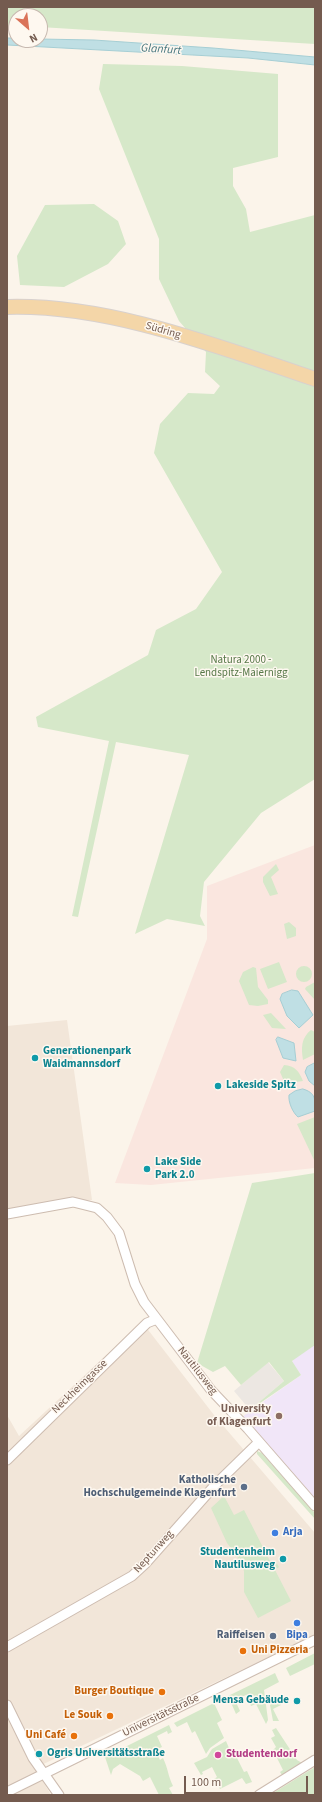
<!DOCTYPE html>
<meta charset="utf-8">
<style>
body{margin:0}
#map{position:relative;width:322px;height:1802px;overflow:hidden;background:#fbf4ea;font-family:"Source Sans 3",sans-serif}
canvas{display:block}
.frame{position:absolute;inset:0;border:8px solid #745b4f;pointer-events:none}
.north{position:absolute;left:8px;top:8px;width:40px;height:40px;box-sizing:border-box;background:#fef8f0;border:1px solid #c7b9b0;border-radius:50%;rotate:152deg;font-size:11px;font-weight:700;line-height:16px;text-align:center;color:#745b4f}
.north::after{content:'';display:block;margin:auto;width:14px;height:18px;background:#da7359;clip-path:polygon(50% 0,100% 100%,50% 72%,0 100%)}
.scale{position:absolute;left:184px;top:1776px;width:124px;height:18px;box-sizing:border-box;border:2px solid #745b4f;border-top:0;padding-left:5px;font-size:12px;line-height:14px;white-space:nowrap;color:#745b4f;-webkit-text-stroke:3px #fef8f0;paint-order:stroke}
</style>
<div id="map">
<canvas width="322" height="1802"></canvas>
<div class="frame"></div>
<div class="north">N</div>
<div class="scale">100 m</div>
</div>
<script>
const g = document.querySelector('canvas').getContext('2d');
g.lineJoin = 'round';
function paint(path, color) { g.fillStyle = color; g.fill(path, 'evenodd'); }
function strokePath(path, color, width, dash) { g.strokeStyle = color; g.lineWidth = width; g.lineCap = dash ? 'butt' : 'round'; g.setLineDash(dash || []); g.stroke(path); }
function label(font, color, halo, rows, align = 'center') {
  g.font = font + ' "Source Sans 3",sans-serif'; g.lineWidth = 3; g.setLineDash([]); g.textBaseline = 'middle'; g.strokeStyle = halo; g.fillStyle = color; for (const [text, x, y, turn = 0] of rows) {
    g.save(); g.translate(x, y); g.rotate((+turn || 0) * Math.PI / 180); g.textAlign = isNaN(turn) ? turn : align; if (halo) g.strokeText(text, 0, 0); g.fillText(text, 0, 0); g.restore();
  }
}
paint(new Path2D(`
 M67,1020L92,1200L7,1212V1026Z
 M142,1322L214,1415L315,1533V1635L35,1768L51,1795H7V1415L19,1436Z`), '#f2e6d9');
paint(new Path2D(`
 M315,845V1168L151,1185L115,1183L207,939V886Z`), '#fae6df');
paint(new Path2D(`
 M268,1362L284,1381L250,1410L234,1391Z`), '#ece7e2');
paint(new Path2D(`
 M315,1320V1506L239,1419L301,1375L292,1362Z`), '#f1e6f8');
paint(new Path2D(`
 M7,7H315V44L40,27V16H16V26H7Z
 M103,64L182,66L278,74V157L233,168V186L246,209L250,232L315,215V779L261,813L204,882L200,916L205,926L167,919L135,934L189,755L116,742L78,917L72,916L109,741L38,727L36,717L148,655L156,630L196,609L222,572L154,453L160,424L188,393L214,394L220,386L205,372L206,352L179,321L159,279V239L99,89Z
 M94,204L118,221L126,244L108,264L64,287L20,285L17,256L45,205Z
 M276,864L279,870L271,877L278,894L270,896L263,882V877Z
 M289,922L296,928V936L287,939L284,924Z
 M279,962L287,982L268,989L260,969Z
 M296 974a8 8 0 1 1 16 0a8 8 0 1 1-16 0Z
 M253,967L256,968L258,987L268,1000V1004L258,1006L249,1005L239,981L243,972Z
 M315,982V1000L305,989L306,987Z
 M271,1013L286,1029L272,1028L263,1015Z
 M311,1030L315,1032V1054L303,1060C301,1048 301,1038 311,1030Z
 M284,1065C295,1066 299,1071 303,1081L296,1082L287,1088L280,1072Z
 M315,1117V1162L297,1124Z
 M315,1173V1345L292,1361L301,1375L250,1410L284,1381L269,1362L241,1385L225,1366L213,1372L197,1363L252,1183Z
 M257,1451L262,1453L315,1513V1519L257,1454Z
 M224,1496L234,1515L244,1510L272,1565L276,1562L279,1567L275,1570L291,1601L258,1618L244,1592V1571L237,1556L227,1543L211,1508Z
 M315,1653V1664L290,1676L286,1668Z
 M275,1673L279,1682L264,1690L268,1720L266,1724L256,1704L251,1706L246,1695L235,1700L240,1711L236,1714L228,1696Z
 M278,1698L281,1705L273,1709L279,1721H273L270,1705L272,1701Z
 M214,1703L222,1720L217,1723L224,1738L210,1748L206,1754L195,1731L192,1733L187,1722L177,1727L174,1723Z
 M169,1725L172,1732L168,1734L167,1731L157,1736L162,1747L155,1750L160,1760L163,1758C168,1768 168,1776 173,1786L169,1788L173,1795H159L150,1777L143,1781L140,1776L120,1764L113,1769L111,1775L105,1757Z
 M276,1728L297,1760L302,1763L282,1775L280,1772L283,1770L273,1750L276,1747L271,1738L275,1736L272,1730Z
 M226,1741L231,1753L234,1752L244,1772L247,1771L252,1782L246,1784L242,1778L220,1789L214,1779L217,1777L212,1767L202,1772L203,1774L201,1775L194,1763L207,1757L212,1749Z
 M315,1767V1795H270Z`), '#d6e8c9');
const water = new Path2D(`
 M7,38H16V40L40,39L94,40L213,48L315,57V65L248,58L7,45Z
 M292,990L298,991L313,1015L299,1028L287,1016L280,999L282,994Z
 M278,1037L294,1043L296,1061L283,1058L276,1040Z
 M315,1063V1086L309,1081L305,1072L307,1067Z
 M303,1089C316,1093 315,1099 315,1111L298,1117C293,1113 288,1102 289,1095L295,1091Z`);
paint(water, '#bfdfe4');
strokePath(water, '#a6ced4', 1);
const minor = new Path2D(`
 M7,1214L73,1202L97,1208L107,1217L119,1233L135,1284L144,1302L211,1390L248,1429L315,1506
 M7,1460L147,1323L157,1319
 M7,1647L132,1576L145,1564L216,1484L259,1442
 M7,1705L33,1758L59,1795
 M7,1792L315,1640
 M259,1795L315,1760`);
const primary = new Path2D(`
 M7,307C110,304 219,347 315,379`);
strokePath(minor, '#cdbcb0', 11);
strokePath(primary, '#d8d1ce', 16);
strokePath(minor, '#fff', 9);
strokePath(primary, '#f4d6a8', 14);
for (const [x, y, r, color] of [
 [35,1058,4,"#0f9aa8"],
 [218,1086,4,"#0f9aa8"],
 [147,1169,4,"#0f9aa8"],
 [279,1416,4,"#8d6e63"],
 [244,1487,4,"#5c6f8a"],
 [275,1533,4,"#3f7fe0"],
 [283,1559,4,"#0f9aa8"],
 [297,1623,4,"#3f7fe0"],
 [273,1636,4,"#5c6f8a"],
 [243,1651,4,"#e8710a"],
 [162,1692,4,"#e8710a"],
 [297,1701,4,"#0f9aa8"],
 [110,1716,4,"#e8710a"],
 [74,1736,4,"#e8710a"],
 [39,1754,4,"#0f9aa8"],
 [218,1755,4,"#d1479c"]
]) { const dot = new Path2D(); dot.arc(x, y, r, 0, 2 * Math.PI); g.fillStyle = color; g.fill(dot); strokePath(dot, '#fef8f0', 1.5); }
label('11px', '#745b4f', '#fef8f0', [
 ["Südring",163,331,16],
 ["Nautilusweg",197,1371,52],
 ["Neckheimgasse",80,1387,-44],
 ["Neptunweg",154,1552,-48],
 ["Universitätsstraße",161,1716,-26]
]);
label('11px', '#577848', '#fef8f0', [
 ["Natura 2000 -",241,661],
 ["Lendspitz-Maiernigg",241,674]
]);
label('bold 11px', '#0d838f', '#fef8f0', [
 ["Generationenpark",43,1052],
 ["Waidmannsdorf",43,1065],
 ["Lakeside Spitz",226,1086],
 ["Lake Side",155,1163],
 ["Park 2.0",155,1176],
 ["Studentenheim",275,1553,"right"],
 ["Nautilusweg",275,1566,"right"],
 ["Mensa Gebäude",289,1701,"right"],
 ["Ogris Universitätsstraße",47,1754]
], 'left');
label('bold 11px', '#785e54', '#fef8f0', [
 ["University",271,1410],
 ["of Klagenfurt",271,1423]
], 'right');
label('bold 11px', '#4e5e75', '#fef8f0', [
 ["Katholische",236,1481],
 ["Hochschulgemeinde Klagenfurt",236,1494],
 ["Raiffeisen",265,1636]
], 'right');
label('bold 11px', '#366cbe', '#fef8f0', [
 ["Arja",283,1533],
 ["Bipa",297,1636,"center"]
], 'left');
label('bold 11px', '#c56008', '#fef8f0', [
 ["Uni Pizzeria",251,1651,"left"],
 ["Burger Boutique",154,1692],
 ["Le Souk",102,1716],
 ["Uni Café",66,1736]
], 'right');
label('bold 11px', '#b23c85', '#fef8f0', [
 ["Studentendorf",226,1755]
], 'left');
label('italic 12px', '#47777f', '#fef8f0', [
 ["Glanfurt",161,50,4]
]);
</script>
